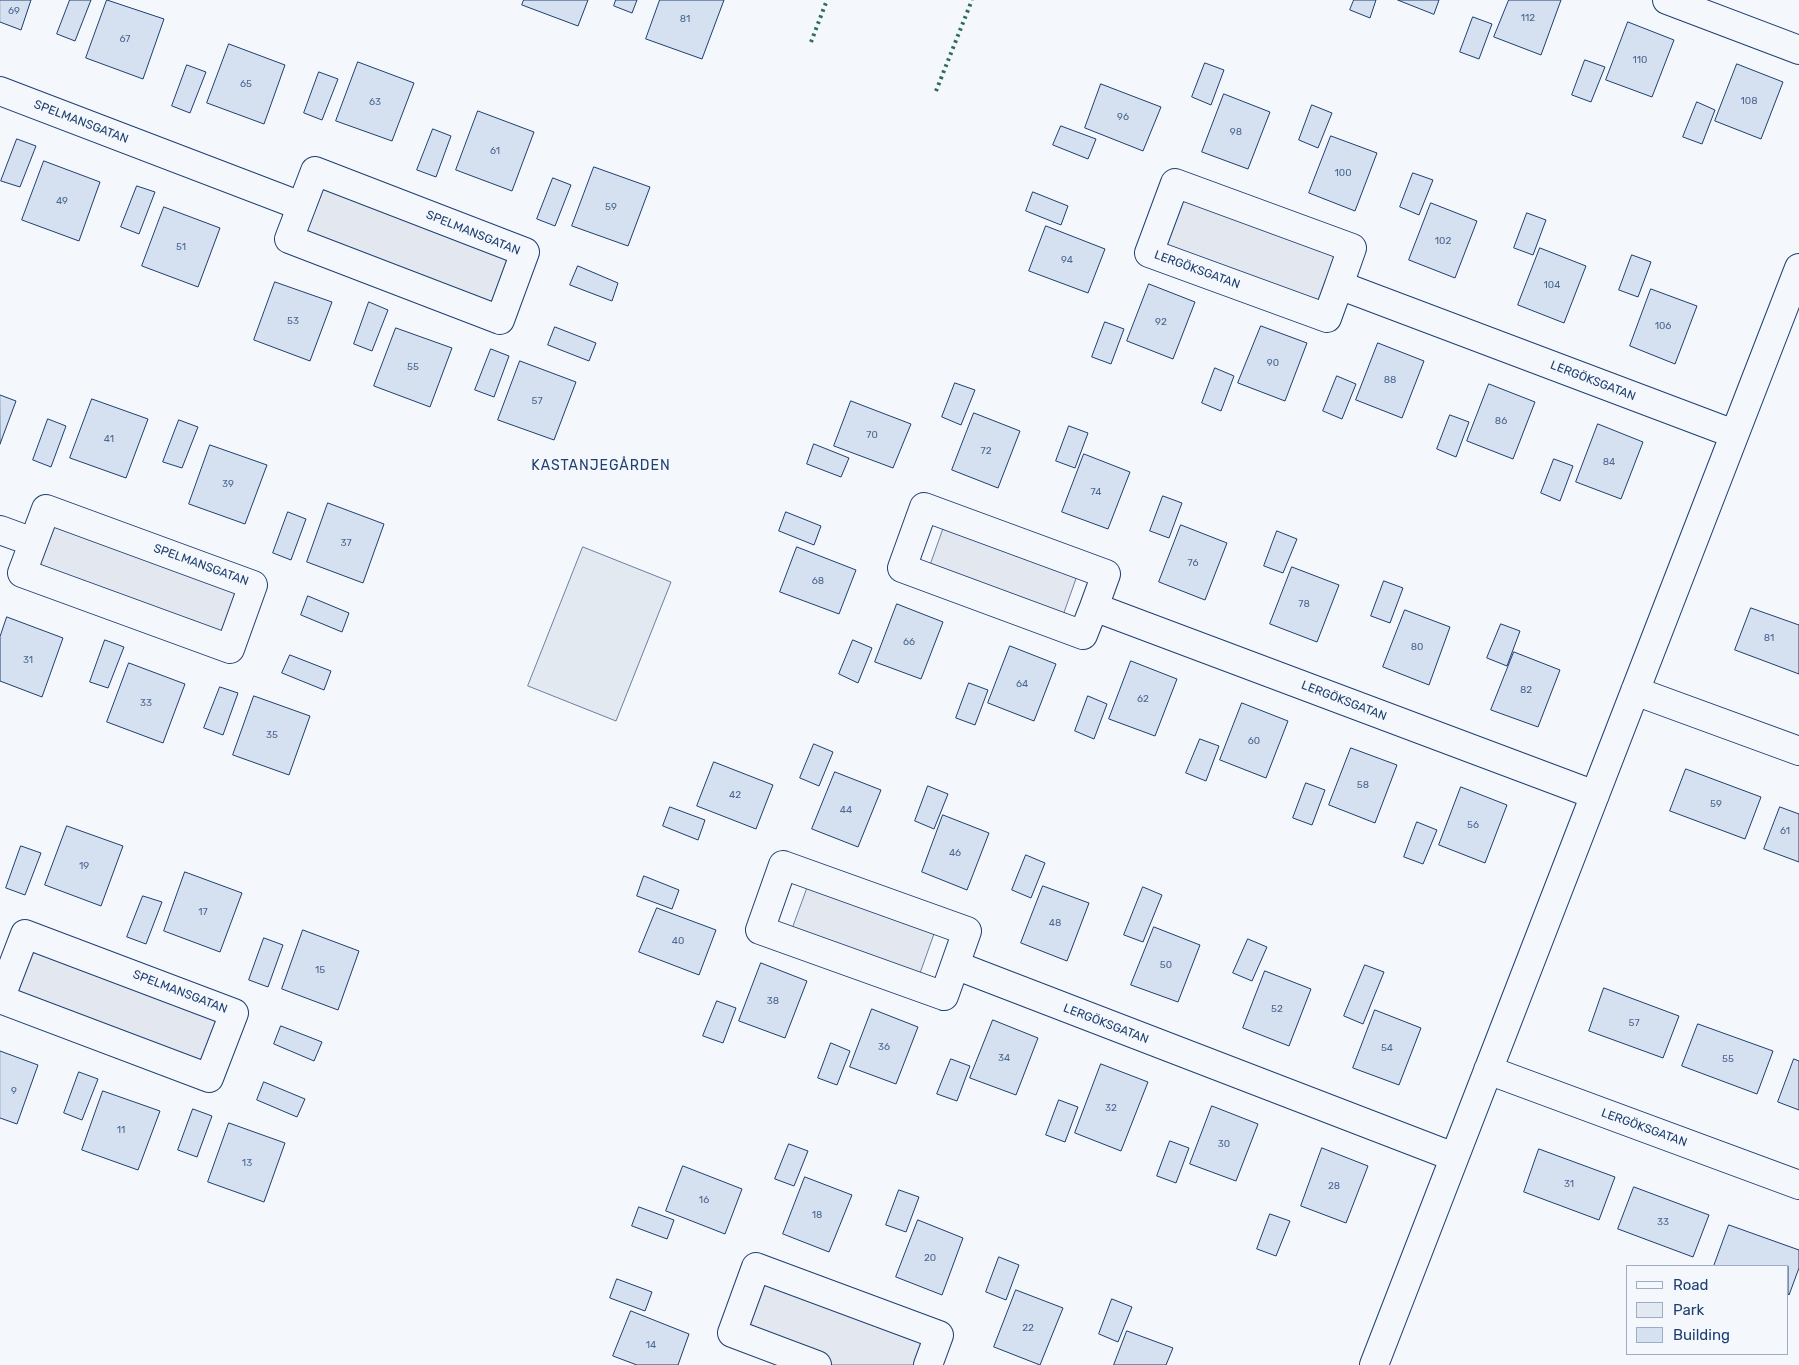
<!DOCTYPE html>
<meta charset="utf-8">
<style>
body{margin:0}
#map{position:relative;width:1799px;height:1365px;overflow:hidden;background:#f4f7fb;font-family:Rubik,sans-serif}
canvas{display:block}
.legend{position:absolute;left:1626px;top:1265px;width:162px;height:90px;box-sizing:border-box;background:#f4f7fb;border:1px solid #9eadc5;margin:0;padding:6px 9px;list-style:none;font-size:15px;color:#1d3f73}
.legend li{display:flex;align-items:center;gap:10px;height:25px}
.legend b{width:25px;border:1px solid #9eadc5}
</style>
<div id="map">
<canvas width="1799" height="1365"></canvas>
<ul class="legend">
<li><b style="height:6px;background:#f4f7fb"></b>Road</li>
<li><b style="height:14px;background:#e3e9f0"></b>Park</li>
<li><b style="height:14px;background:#d5e0f0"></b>Building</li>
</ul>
</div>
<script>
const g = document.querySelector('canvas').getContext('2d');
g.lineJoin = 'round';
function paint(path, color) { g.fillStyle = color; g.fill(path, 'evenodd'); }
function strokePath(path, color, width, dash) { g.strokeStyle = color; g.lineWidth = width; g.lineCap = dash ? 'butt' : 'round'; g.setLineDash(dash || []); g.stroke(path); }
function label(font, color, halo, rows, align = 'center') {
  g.font = font + ' Rubik,sans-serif'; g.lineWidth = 4; g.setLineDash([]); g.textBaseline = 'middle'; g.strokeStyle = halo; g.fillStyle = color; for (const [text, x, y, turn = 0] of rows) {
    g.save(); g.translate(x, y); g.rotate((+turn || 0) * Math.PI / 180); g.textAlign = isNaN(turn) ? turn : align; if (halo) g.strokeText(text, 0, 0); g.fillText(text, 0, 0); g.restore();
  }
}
const green = new Path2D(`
 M583,547L671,582L616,721L528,686Z`);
paint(green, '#e3e9f0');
strokePath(green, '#687fa3', 1);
const parking = new Path2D(`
 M1177,185L1349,248L1325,315L1153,253Z
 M324,188L509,259L492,304L306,233Z
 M48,521L241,589L224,637L32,569Z
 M945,524L1078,573L1062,618L929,569Z
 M808,886L935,931L919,976L792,930Z
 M29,944L225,1016L207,1067L11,995Z
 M764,1274L928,1335L917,1365H827L742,1333Z`);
paint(parking, '#e3e8f0');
strokePath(parking, '#687fa3', 1);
const building = new Path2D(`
 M0,0H31L21,30L0,22Z
 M70,0H91L75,41L57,34Z
 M107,0L164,19L143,79L86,58Z
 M524,0H588L578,26L522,5Z
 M616,0H637L632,13L614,6Z
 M660,0H724L702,59L646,39Z
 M1354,0H1376L1370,18L1350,10Z
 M1398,0H1439L1434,14Z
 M1509,0H1561L1541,55L1494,37Z
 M1473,17L1492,24L1479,59L1460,52Z
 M1628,22L1674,40L1652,97L1606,80Z
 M229,44L285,65L264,124L207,103Z
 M1585,60L1605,67L1591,102L1572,95Z
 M358,62L414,83L392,141L336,121Z
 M1205,63L1224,70L1211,105L1192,97Z
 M1737,64L1783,82L1761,139L1715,121Z
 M187,65L206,72L190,113L172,106Z
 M319,72L338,79L322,120L304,113Z
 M1101,84L1161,107L1143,151L1085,128Z
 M1224,94L1270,112L1248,169L1202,152Z
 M1697,102L1715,110L1702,144L1683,137Z
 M1312,105L1332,113L1318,148L1299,140Z
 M478,111L534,132L512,191L456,170Z
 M1061,126L1096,139L1088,159L1053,145Z
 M433,129L451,136L436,177L417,170Z
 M1331,136L1377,153L1355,211L1309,193Z
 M17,139L36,146L20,187L1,181Z
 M44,161L100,182L79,241L22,220Z
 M594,167L650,187L628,246L572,226Z
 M1413,173L1433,180L1419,215L1400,207Z
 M553,178L571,185L555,226L537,219Z
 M137,186L155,192L139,234L121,227Z
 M1033,192L1068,206L1061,225L1026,211Z
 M1431,203L1477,221L1455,278L1409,260Z
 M164,207L220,228L198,287L142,266Z
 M1527,213L1546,220L1533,255L1514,248Z
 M1046,226L1105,249L1088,293L1029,271Z
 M1540,248L1586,266L1564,323L1518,305Z
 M1632,255L1651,262L1638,297L1619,290Z
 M578,266L618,283L612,301L570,285Z
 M275,282L332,302L310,361L254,340Z
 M1149,284L1195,302L1173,359L1127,341Z
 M1651,289L1697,306L1675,364L1630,346Z
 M369,302L388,310L372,351L354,344Z
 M1105,322L1124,329L1111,364L1092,357Z
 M1261,326L1307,343L1285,401L1238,383Z
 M555,327L596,343L589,361L548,345Z
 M396,328L452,348L430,407L374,386Z
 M1378,343L1424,361L1402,418L1356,400Z
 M491,349L509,356L494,397L475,390Z
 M520,361L576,382L554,440L498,420Z
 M1215,368L1234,376L1221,411L1202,403Z
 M1337,376L1356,384L1342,419L1323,411Z
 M955,383L975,390L961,425L942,417Z
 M1489,384L1535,402L1513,459L1467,441Z
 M0,395L16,401L0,444Z
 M92,399L148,419L126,478L70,458Z
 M851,401L911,424L893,468L834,446Z
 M974,413L1020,431L998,488L952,470Z
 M1450,415L1469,422L1456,457L1437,449Z
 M48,419L66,426L51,467L33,460Z
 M179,420L198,427L182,468L163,462Z
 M1598,424L1643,442L1621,499L1576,482Z
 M1069,426L1088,433L1075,468L1056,461Z
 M814,444L849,458L841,477L807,464Z
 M210,445L267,465L245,524L189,504Z
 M1084,454L1130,472L1108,529L1062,512Z
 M1554,459L1573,466L1560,501L1541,493Z
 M1163,496L1182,503L1169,538L1150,531Z
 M328,503L384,524L363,583L307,562Z
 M288,512L306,519L291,560L273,553Z
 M786,512L821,526L814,545L779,531Z
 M1181,525L1227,543L1205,600L1159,582Z
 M1277,531L1297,539L1283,573L1264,566Z
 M797,547L856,570L839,614L780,592Z
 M1292,567L1339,585L1317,642L1270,624Z
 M1384,581L1403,588L1390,623L1371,616Z
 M308,596L349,613L342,632L301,615Z
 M897,604L943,622L921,679L875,662Z
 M1751,608L1799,625V674L1735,650Z
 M1405,610L1450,627L1429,685L1383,667Z
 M7,617L63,638L42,697L0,681V637Z
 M1501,624L1520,631L1507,666L1487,658Z
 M105,640L124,647L108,688L90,682Z
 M853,640L872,648L858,683L839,674Z
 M1010,646L1056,664L1034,721L988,703Z
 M1514,652L1560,670L1538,727L1491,710Z
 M290,655L331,671L324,690L282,673Z
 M1131,661L1177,679L1155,736L1109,719Z
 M129,663L185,684L163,743L107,722Z
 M969,683L988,690L975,725L956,718Z
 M220,687L238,693L223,735L204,728Z
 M254,696L310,716L289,775L233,755Z
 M1088,696L1107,704L1094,739L1075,731Z
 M1242,703L1288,721L1266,778L1220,760Z
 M1200,739L1219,746L1206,781L1186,773Z
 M814,744L833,752L819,786L800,778Z
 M1351,748L1397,765L1375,823L1329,805Z
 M714,762L773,785L756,829L697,806Z
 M1686,769L1761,797L1745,839L1670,811Z
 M835,772L881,790L858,847L812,829Z
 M1306,783L1325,790L1312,825L1293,818Z
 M928,786L948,794L934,829L915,821Z
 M1461,787L1507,805L1485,863L1439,845Z
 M670,807L705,820L698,840L663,826Z
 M1780,807L1799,814V862L1764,849Z
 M943,815L989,833L967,890L922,872Z
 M1417,822L1437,830L1423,864L1404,857Z
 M67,826L123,846L101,906L45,885Z
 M21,846L41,853L25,895L6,888Z
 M1026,855L1045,863L1031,898L1012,890Z
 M185,872L242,893L220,952L164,931Z
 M644,876L679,890L672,909L637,896Z
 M1043,886L1089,903L1067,961L1021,943Z
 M1143,887L1162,895L1143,942L1124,935Z
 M143,896L162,902L146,944L127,937Z
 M657,908L716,930L699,975L639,952Z
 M1154,927L1200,945L1178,1002L1131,985Z
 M303,930L359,951L338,1010L282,989Z
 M264,938L283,945L268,987L249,980Z
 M1248,939L1267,947L1252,981L1233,973Z
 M761,963L807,981L785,1038L739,1021Z
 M1365,965L1384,972L1363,1024L1344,1016Z
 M1265,971L1311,989L1289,1046L1243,1028Z
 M1604,988L1679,1016L1663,1058L1589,1031Z
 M717,1001L736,1008L723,1043L703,1036Z
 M872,1009L918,1027L896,1084L850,1067Z
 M1375,1010L1421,1028L1399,1085L1353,1068Z
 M993,1020L1038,1038L1016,1095L970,1078Z
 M1698,1024L1773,1051L1757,1094L1682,1066Z
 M281,1026L322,1042L314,1061L274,1044Z
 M831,1043L850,1051L837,1085L818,1078Z
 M0,1051L38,1065L17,1124L0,1118Z
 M951,1059L970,1066L957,1101L937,1094Z
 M1794,1059L1799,1061V1110L1778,1102Z
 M1101,1064L1148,1082L1121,1151L1075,1133Z
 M79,1072L98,1079L82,1120L64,1113Z
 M264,1082L305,1099L297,1117L257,1100Z
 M103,1091L160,1111L138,1170L82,1150Z
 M1059,1100L1078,1107L1065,1142L1046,1135Z
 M1212,1106L1258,1124L1236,1181L1190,1164Z
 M193,1109L212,1116L197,1157L178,1150Z
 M229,1123L285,1143L264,1202L208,1182Z
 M1170,1141L1189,1148L1176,1183L1157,1176Z
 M789,1144L808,1151L794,1186L775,1179Z
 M1322,1148L1368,1166L1346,1223L1301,1206Z
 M1539,1149L1615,1177L1599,1220L1524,1192Z
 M683,1166L742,1189L725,1234L666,1211Z
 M805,1177L852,1195L829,1252L783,1234Z
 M1634,1187L1709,1215L1693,1257L1618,1229Z
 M899,1190L919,1197L906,1232L886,1225Z
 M639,1207L674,1220L667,1239L632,1226Z
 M1270,1214L1290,1221L1276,1256L1257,1249Z
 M918,1220L963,1238L942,1295L896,1277Z
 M1729,1225L1799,1250V1268L1789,1295L1788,1294V1266H1714Z
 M999,1257L1019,1265L1006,1300L986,1292Z
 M617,1279L652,1292L645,1311L610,1298Z
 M1016,1290L1063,1308L1040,1365L994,1347Z
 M1112,1299L1132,1307L1118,1342L1099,1334Z
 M631,1311L689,1334L678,1365H637L613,1356Z
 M1127,1331L1173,1348L1166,1365H1114Z`);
paint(building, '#d5e0f0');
strokePath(building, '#1d3f73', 1);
const minor = new Path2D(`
 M1667,0L1799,50
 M0,91L301,206
 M315,171L525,252L500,320L289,239Z
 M1339,285L1327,318L1149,253L1175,183L1352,248L1339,285L1734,434
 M46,509L253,585L230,649L22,573Z
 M0,530L33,542
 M1094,607L1083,635L902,568L924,507L1106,574L1094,607L1595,795
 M1635,691L1799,751
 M25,934L234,1013L209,1078L0,999Z
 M955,965L944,996L760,930L783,865L967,931L955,965L1454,1157
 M1488,1070L1799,1185
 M817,1365L732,1333L756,1267L939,1335L928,1365
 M1374,1365L1799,268`);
strokePath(minor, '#1d3f73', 30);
strokePath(minor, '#f4f7fb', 28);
strokePath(new Path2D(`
 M811,42L827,0
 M936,91L972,0`), '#2c6c60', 4, [2.5, 4]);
label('10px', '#4b6792', null, [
 ["69",14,11],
 ["112",1528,18],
 ["81",685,19],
 ["67",125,39],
 ["110",1640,60],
 ["65",246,84],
 ["108",1749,101],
 ["63",375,102],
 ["96",1123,117],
 ["98",1236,132],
 ["61",495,151],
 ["100",1343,173],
 ["49",62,201],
 ["59",611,207],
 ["102",1443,241],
 ["51",181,247],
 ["94",1067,260],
 ["104",1552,285],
 ["53",293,321],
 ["92",1161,322],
 ["106",1663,326],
 ["90",1273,363],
 ["55",413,367],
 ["88",1390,380],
 ["57",537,401],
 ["86",1501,421],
 ["70",872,435],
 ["41",109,439],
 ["72",986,451],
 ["84",1609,462],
 ["39",228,484],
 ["74",1096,492],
 ["37",346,543],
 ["76",1193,563],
 ["68",818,581],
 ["78",1304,604],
 ["81",1769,638],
 ["66",909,642],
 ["80",1417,647],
 ["31",28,660],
 ["64",1022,684],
 ["82",1526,690],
 ["62",1143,699],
 ["33",146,703],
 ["35",272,735],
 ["60",1254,741],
 ["58",1363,785],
 ["42",735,795],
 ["59",1716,804],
 ["44",846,810],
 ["56",1473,825],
 ["61",1785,831],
 ["46",955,853],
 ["19",84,866],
 ["17",203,912],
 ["48",1055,923],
 ["40",678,941],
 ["50",1166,965],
 ["15",320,970],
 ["38",773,1001],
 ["52",1277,1009],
 ["57",1634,1023],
 ["36",884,1047],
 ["54",1387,1048],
 ["34",1004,1058],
 ["55",1728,1059],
 ["9",14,1091],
 ["32",1111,1108],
 ["11",121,1130],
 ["30",1224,1144],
 ["13",247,1163],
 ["31",1569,1184],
 ["28",1334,1186],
 ["16",704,1200],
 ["18",817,1215],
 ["33",1663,1222],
 ["20",930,1258],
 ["22",1028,1328],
 ["14",651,1345]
]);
label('12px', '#1d3f73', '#f4f7fb', [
 ["SPELMANSGATAN",81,122,21],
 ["SPELMANSGATAN",473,233,22],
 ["LERGÖKSGATAN",1197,270,20],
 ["LERGÖKSGATAN",1593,381,21],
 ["SPELMANSGATAN",201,565,20],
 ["LERGÖKSGATAN",1344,701,21],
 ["SPELMANSGATAN",180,992,21],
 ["LERGÖKSGATAN",1106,1024,21],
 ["LERGÖKSGATAN",1644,1128,20]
]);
g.letterSpacing = '1px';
label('14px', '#1d3f73', '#f4f7fb', [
 ["KASTANJEGÅRDEN",601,466]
]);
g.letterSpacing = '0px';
</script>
